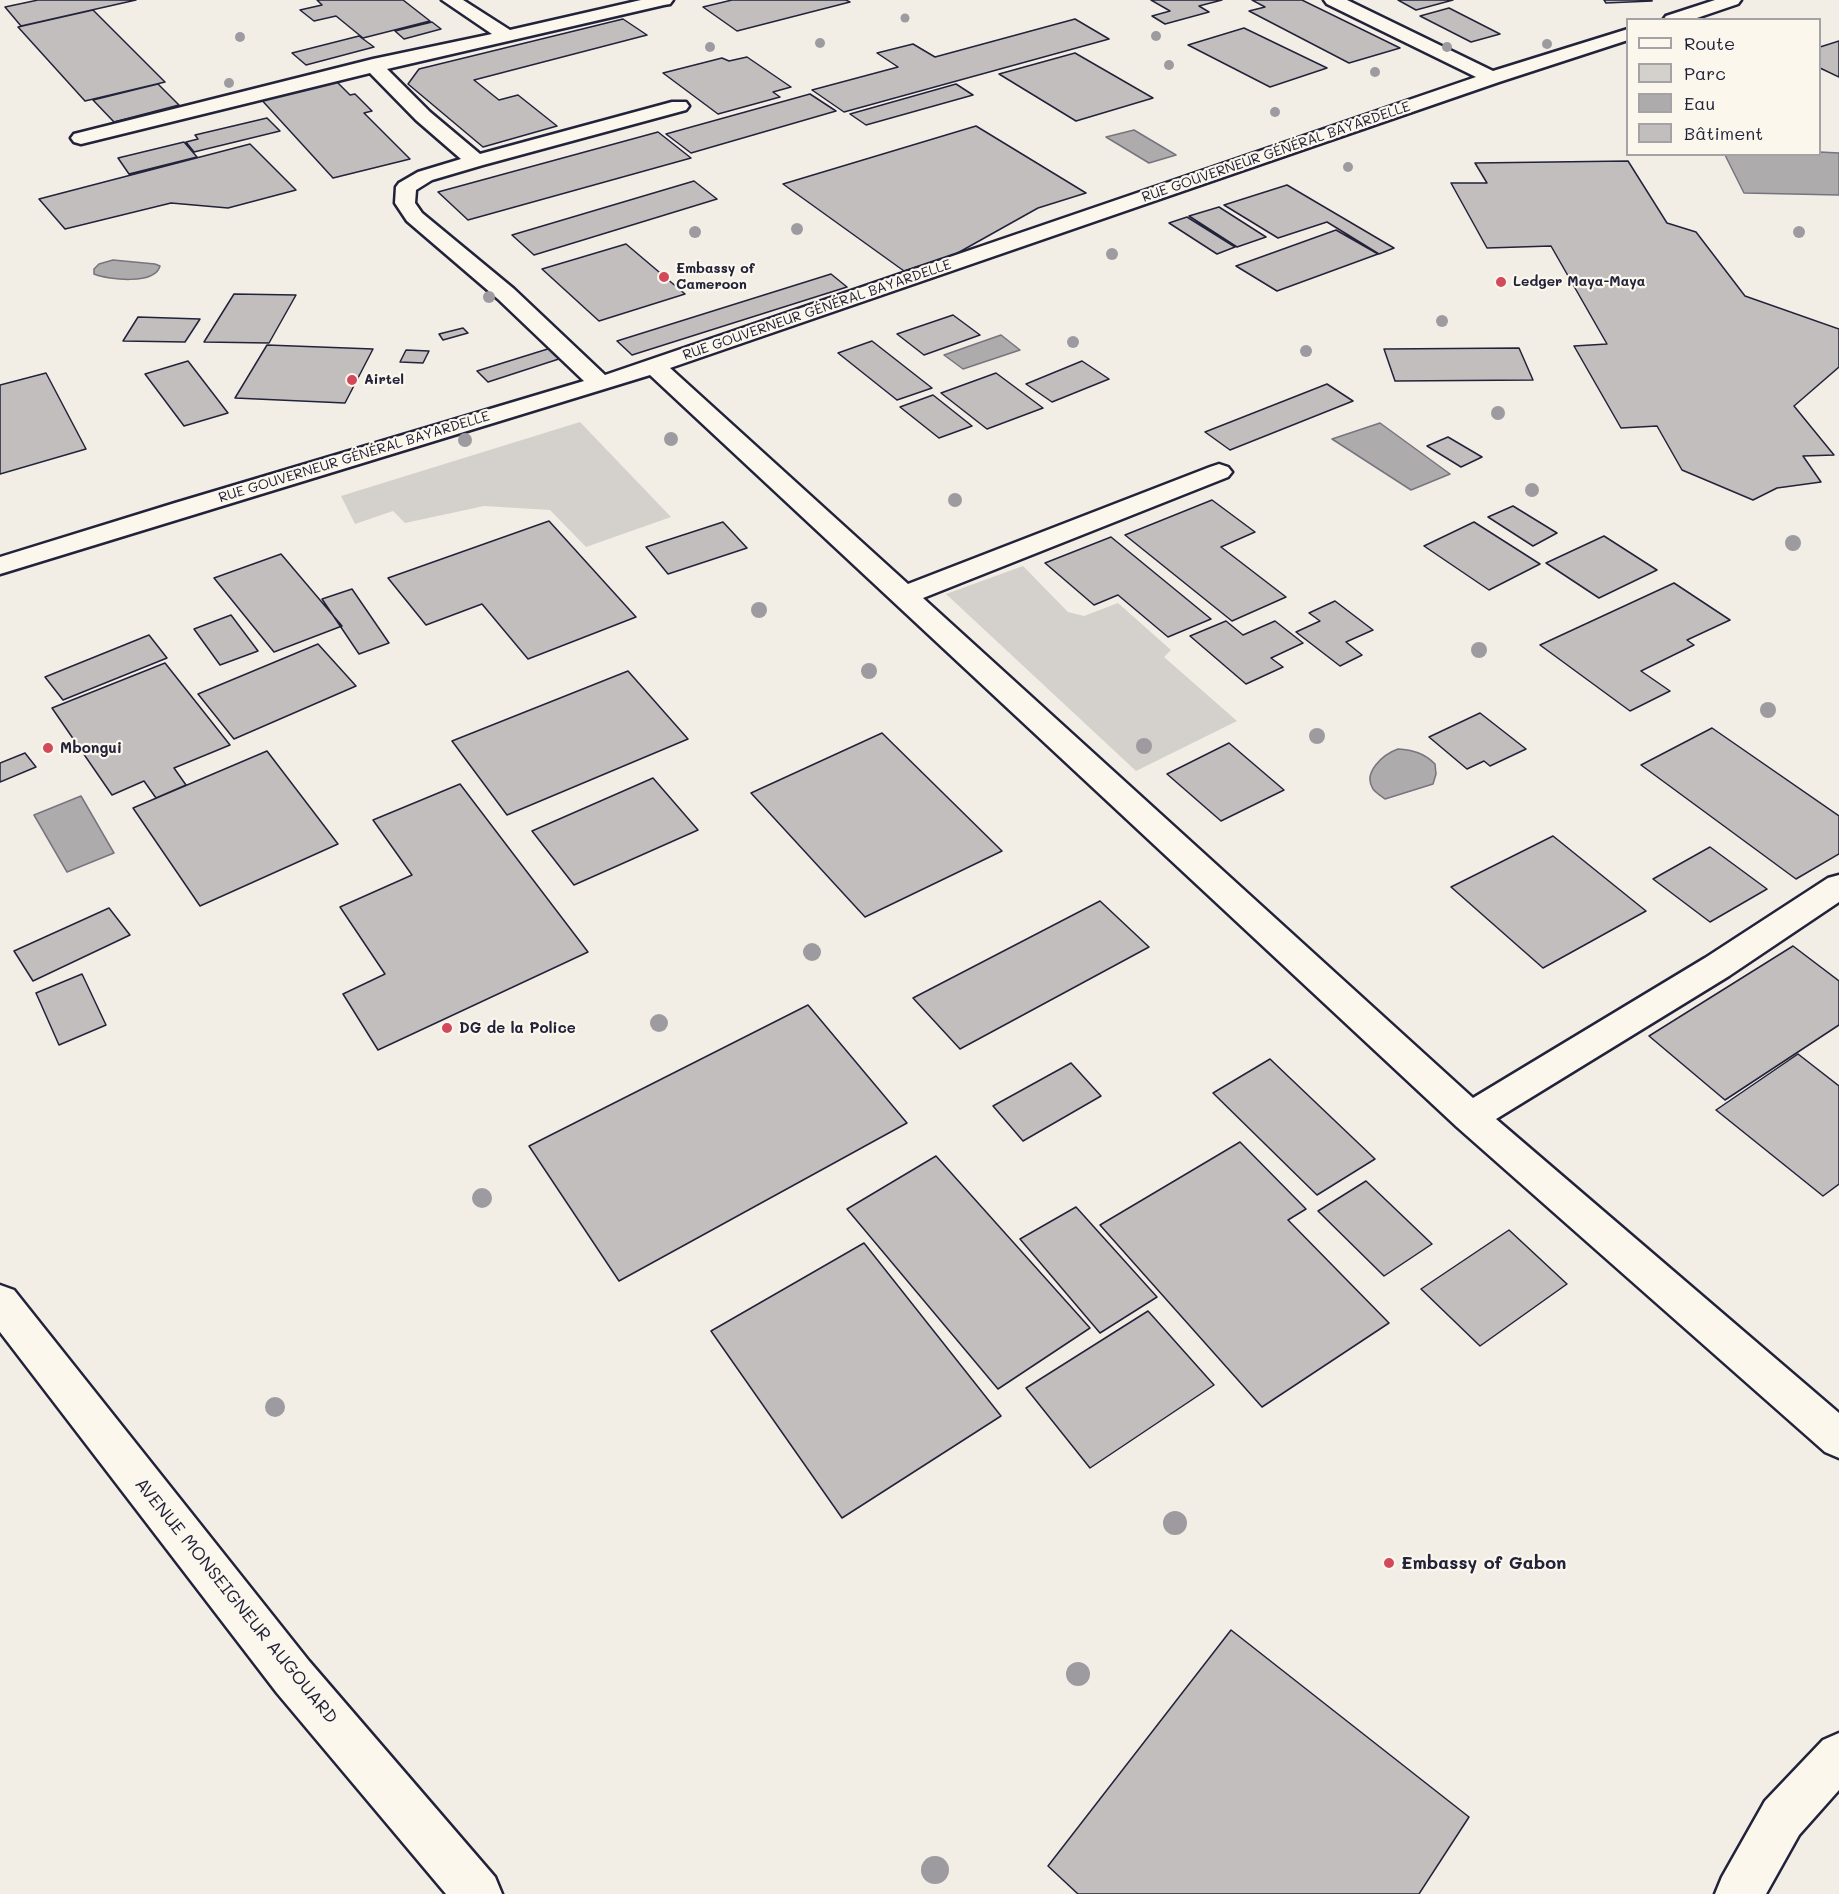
<!DOCTYPE html>
<meta charset="utf-8">
<style>
body{margin:0}
#map{position:relative;width:1839px;height:1894px;overflow:hidden;background:#f2eee5;font-family:Mali,sans-serif}
canvas{display:block}
.legend{position:absolute;left:1626px;top:18px;width:195px;height:138px;box-sizing:border-box;background:#fbf7ec;border:2px solid #a4a2a5;margin:0;padding:8px 10px;list-style:none;font-size:18px;color:#22223b}
.legend li{display:flex;align-items:center;gap:12px;height:30px}
.legend b{width:30px;border:2px solid #a4a2a5}
</style>
<div id="map">
<canvas width="1839" height="1894"></canvas>
<ul class="legend">
<li><b style="height:8px;background:#fbf7ec"></b>Route</li>
<li><b style="height:16px;background:#d4d1cc"></b>Parc</li>
<li><b style="height:16px;background:#aeabad"></b>Eau</li>
<li><b style="height:16px;background:#c2bebe"></b>Bâtiment</li>
</ul>
</div>
<script>
const g = document.querySelector('canvas').getContext('2d');
g.lineJoin = 'round';
function paint(path, color) { g.fillStyle = color; g.fill(path, 'evenodd'); }
function strokePath(path, color, width, dash) { g.strokeStyle = color; g.lineWidth = width; g.lineCap = dash ? 'butt' : 'round'; g.setLineDash(dash || []); g.stroke(path); }
function label(font, color, halo, rows, align = 'center') {
  g.font = font + ' Mali,sans-serif'; g.lineWidth = 4.5; g.setLineDash([]); g.textBaseline = 'middle'; g.strokeStyle = halo; g.fillStyle = color; for (const [text, x, y, turn = 0] of rows) {
    g.save(); g.translate(x, y); g.rotate((+turn || 0) * Math.PI / 180); g.textAlign = isNaN(turn) ? turn : align; if (halo) g.strokeText(text, 0, 0); g.fillText(text, 0, 0); g.restore();
  }
}
paint(new Path2D(`
 M580,422L671,517L586,547L550,510L484,506L405,523L393,511L355,524L341,496Z
 M1023,566L1068,612L1084,616L1118,603L1171,650L1164,657L1237,721L1136,771L946,594Z`), '#d4d1cc');
const water = new Path2D(`
 M1134,130L1176,155L1149,163L1106,137Z
 M1820,152L1839,153V195L1744,193L1725,155L1820,154Z
 M113,260L155,264L160,266C155,285 109,280 94,274V269L99,264Z
 M1001,335L1020,350L963,369L944,355Z
 M1380,423L1450,474L1411,490L1332,439Z
 M1398,749C1413,750 1424,753 1435,764L1436,774L1433,784L1385,799C1381,796 1376,793 1373,789C1362,772 1384,754 1398,749Z
 M81,796L114,853L67,872L34,815Z`);
paint(water, '#aeabad');
strokePath(water, '#76747f', 1.5);
const building = new Path2D(`
 M38,0H136L21,26L5,7Z
 M317,0H403L430,21L363,38L336,16L314,21L300,10L322,5Z
 M732,0H846L850,2L737,31L703,7Z
 M1151,0H1222L1199,6L1209,12L1165,24L1152,16L1170,11Z
 M1252,0H1302L1400,48L1349,63L1249,11L1265,7Z
 M1398,0H1453L1416,10Z
 M1604,0H1652V1L1606,3Z
 M1449,8L1500,34L1471,42L1420,16Z
 M93,10L165,82L85,101L18,27Z
 M623,19L647,35L474,80L499,100L518,95L557,126L483,147L408,84L419,69Z
 M1075,19L1109,39L844,112L812,90L898,67L877,53L913,44L935,57Z
 M432,22L441,29L404,39L395,31Z
 M1244,28L1327,68L1270,87L1188,45Z
 M359,36L374,47L306,65L292,53Z
 M1839,41V77L1820,68V47Z
 M1075,53L1153,98L1076,121L999,74Z
 M747,57L791,87L773,92L780,97L718,114L663,73L722,58L729,61Z
 M334,79L350,95L355,94L372,111L364,113L410,159L333,178L258,96Z
 M158,84L179,105L114,122L93,100Z
 M956,84L973,95L866,125L850,114Z
 M810,94L836,111L691,153L666,134Z
 M267,118L280,131L194,152L186,142L198,139L195,135Z
 M976,126L1086,193L1038,208L954,255L904,271L783,184Z
 M658,132L691,158L468,220L438,192Z
 M184,142L197,157L129,174L118,158Z
 M250,144L296,190L228,208L171,203L65,229L39,199Z
 M1628,161L1667,223L1696,232L1745,296L1839,329V367L1794,406L1834,455L1803,456L1821,482L1777,488L1753,500L1682,470L1657,426L1621,428L1574,346L1607,344L1551,246L1487,248L1451,183H1487L1475,163Z
 M694,181L717,199L534,255L512,235Z
 M1287,185L1394,248L1379,254L1327,222L1278,238L1224,205Z
 M1219,207L1266,237L1237,247L1189,216Z
 M1187,217L1235,247L1217,254L1169,223Z
 M1336,230L1378,254L1277,291L1236,266Z
 M626,244L685,294L599,321L542,269Z
 M831,274L847,287L632,355L617,341Z
 M234,294L296,295L269,343L204,342Z
 M953,315L980,335L924,355L897,334Z
 M138,317L200,319L185,342L123,341Z
 M463,328L468,333L443,340L439,334Z
 M872,341L932,388L897,400L838,353Z
 M267,345L373,349L345,403L235,398Z
 M554,347L565,357L488,382L477,371Z
 M1519,348L1533,380L1395,381L1384,349Z
 M406,350L429,351L423,363L400,362Z
 M188,361L228,413L184,426L145,374Z
 M1082,361L1109,379L1052,402L1026,384Z
 M46,373L86,449L0,474V385Z
 M996,373L1043,408L987,429L941,393Z
 M1327,384L1353,401L1230,450L1205,432Z
 M933,395L972,426L939,438L900,407Z
 M1448,437L1482,457L1461,467L1427,446Z
 M1212,500L1255,532L1221,547L1286,597L1232,621L1125,535Z
 M1513,506L1557,533L1533,546L1488,517Z
 M549,521L636,617L528,659L482,604L426,625L388,578Z
 M723,522L747,548L668,574L646,547Z
 M1474,522L1540,564L1489,590L1424,546Z
 M1604,536L1657,570L1599,598L1546,563Z
 M1111,537L1211,619L1168,637L1118,595L1094,605L1045,563Z
 M281,554L342,626L274,652L214,578Z
 M1674,583L1730,620L1687,640L1694,645L1641,671L1670,691L1630,711L1540,645Z
 M352,589L389,643L359,654L322,599Z
 M1335,601L1373,630L1346,642L1362,655L1340,666L1296,632L1320,621L1309,613Z
 M231,615L258,651L220,665L194,629Z
 M1226,621L1243,635L1275,621L1303,643L1271,658L1283,667L1246,684L1190,636Z
 M149,635L167,658L63,700L45,677Z
 M318,644L356,686L234,739L198,694Z
 M165,663L230,745L174,768L186,785L156,798L144,781L112,795L52,708Z
 M628,671L688,739L507,815L452,741Z
 M1480,713L1526,749L1490,766L1484,761L1467,769L1429,737Z
 M1712,728L1839,816V854L1796,879L1641,765Z
 M882,733L1002,851L865,917L751,793Z
 M1229,743L1284,790L1221,821L1167,774Z
 M267,751L338,844L200,906L133,808Z
 M25,753L36,767L0,782V763Z
 M653,778L698,830L574,885L532,831Z
 M460,784L588,952L378,1050L343,994L385,974L340,907L412,875L373,820Z
 M1553,836L1646,911L1543,968L1451,887Z
 M1710,847L1767,889L1710,922L1653,879Z
 M1100,901L1149,947L960,1049L913,998Z
 M109,908L130,935L33,981L14,951Z
 M1793,946L1839,981V1025L1725,1100L1649,1036Z
 M82,974L106,1025L59,1045L36,993Z
 M808,1005L907,1123L619,1281L529,1146Z
 M1798,1054L1839,1086V1184L1823,1196L1716,1110Z
 M1270,1059L1375,1159L1317,1195L1213,1093Z
 M1071,1063L1101,1096L1023,1141L993,1106Z
 M1240,1142L1306,1209L1288,1220L1389,1323L1262,1407L1100,1225Z
 M936,1156L1090,1328L998,1389L847,1209Z
 M1366,1181L1432,1244L1384,1276L1318,1211Z
 M1076,1207L1157,1297L1100,1333L1020,1239Z
 M1509,1230L1567,1284L1480,1346L1421,1289Z
 M864,1243L1001,1416L842,1518L711,1331Z
 M1148,1311L1214,1385L1090,1468L1026,1388Z
 M1231,1630L1469,1817L1419,1894H1078L1048,1866Z`);
paint(building, '#c2bebe');
strokePath(building, '#22223b', 1.5);
const minor = new Path2D(`
 M442,0H463L510,30L641,0H673L670,4L664,5L387,69L430,112L480,154L672,102H686L689,106L686,110L483,165L432,180L416,190L415,203L422,213L514,289L605,375L1476,77L1327,4L1324,0H1347L1493,71L1628,29V40L1499,82L670,368L908,584L1210,467L1219,464L1228,467L1232,472L1228,477L923,598L1473,1098L1705,958L1828,878L1839,875V902L1729,976L1496,1119L1839,1413V1458L1825,1452L1457,1127L650,375L0,574V557L175,503L584,381L498,299L407,221L395,203L396,187L399,183L418,172L461,159L416,120L370,73L81,144L74,142L71,138L74,134L373,59L492,34Z
 M1715,0H1741L1738,4L1691,20H1663L1666,16Z
 M0,1285L14,1290L309,1661L495,1877L502,1894H446L277,1693L0,1332Z
 M1839,1733V1790L1799,1835L1766,1894H1715L1722,1877L1765,1801L1823,1740Z`);
strokePath(minor, '#22223b', 5);
paint(minor, '#fbf7ec');
g.fillStyle = '#9d9b9f';
for (const [x, y, r] of [
 [905,18,4.5],
 [1156,36,5],
 [240,37,5],
 [820,43,5],
 [1547,44,5],
 [710,47,5],
 [1447,47,5],
 [1169,65,5],
 [1375,72,5],
 [229,83,5],
 [1275,112,5],
 [1348,167,5],
 [797,229,6],
 [695,232,6],
 [1799,232,6],
 [1112,254,6],
 [489,297,6],
 [1442,321,6],
 [1073,342,6],
 [1306,351,6],
 [1498,413,7],
 [671,439,7],
 [465,440,7],
 [1532,490,7],
 [955,500,7],
 [1793,543,8],
 [759,610,8],
 [1479,650,8],
 [869,671,8],
 [1768,710,8],
 [1317,736,8],
 [1144,746,8],
 [812,952,9],
 [659,1023,9],
 [482,1198,10],
 [275,1407,10],
 [1175,1523,12],
 [1078,1674,12],
 [935,1870,14]
]) { g.beginPath(); g.arc(x, y, r, 0, 2 * Math.PI); g.fill(); }
for (const [x, y, r, color] of [
 [664,277,6,"#d1495b"],
 [1501,282,6,"#d1495b"],
 [352,380,6,"#d1495b"],
 [48,748,6,"#d1495b"],
 [447,1028,6,"#d1495b"],
 [1389,1563,6,"#d1495b"]
]) { const dot = new Path2D(); dot.arc(x, y, r, 0, 2 * Math.PI); g.fillStyle = color; g.fill(dot); strokePath(dot, '#fbf7ec', 2); }
label('14px', '#22223b', '#fbf7ec', [
 ["RUE GOUVERNEUR GÉNÉRAL BAYARDELLE",1276,152,-19],
 ["RUE GOUVERNEUR GÉNÉRAL BAYARDELLE",817,310,-19],
 ["RUE GOUVERNEUR GÉNÉRAL BAYARDELLE",354,457,-17]
]);
label('bold 14px', '#22223b', '#fbf7ec', [
 ["Embassy of",676,269],
 ["Cameroon",676,285],
 ["Ledger Maya-Maya",1513,282],
 ["Airtel",364,380]
], 'left');
label('bold 15px', '#22223b', '#fbf7ec', [
 ["Mbongui",60,748],
 ["DG de la Police",459,1028]
], 'left');
label('bold 18px', '#22223b', '#fbf7ec', [
 ["Embassy of Gabon",1401,1563]
], 'left');
label('18px', '#22223b', '#fbf7ec', [
 ["AVENUE MONSEIGNEUR AUGOUARD",236,1601,51]
]);
</script>
